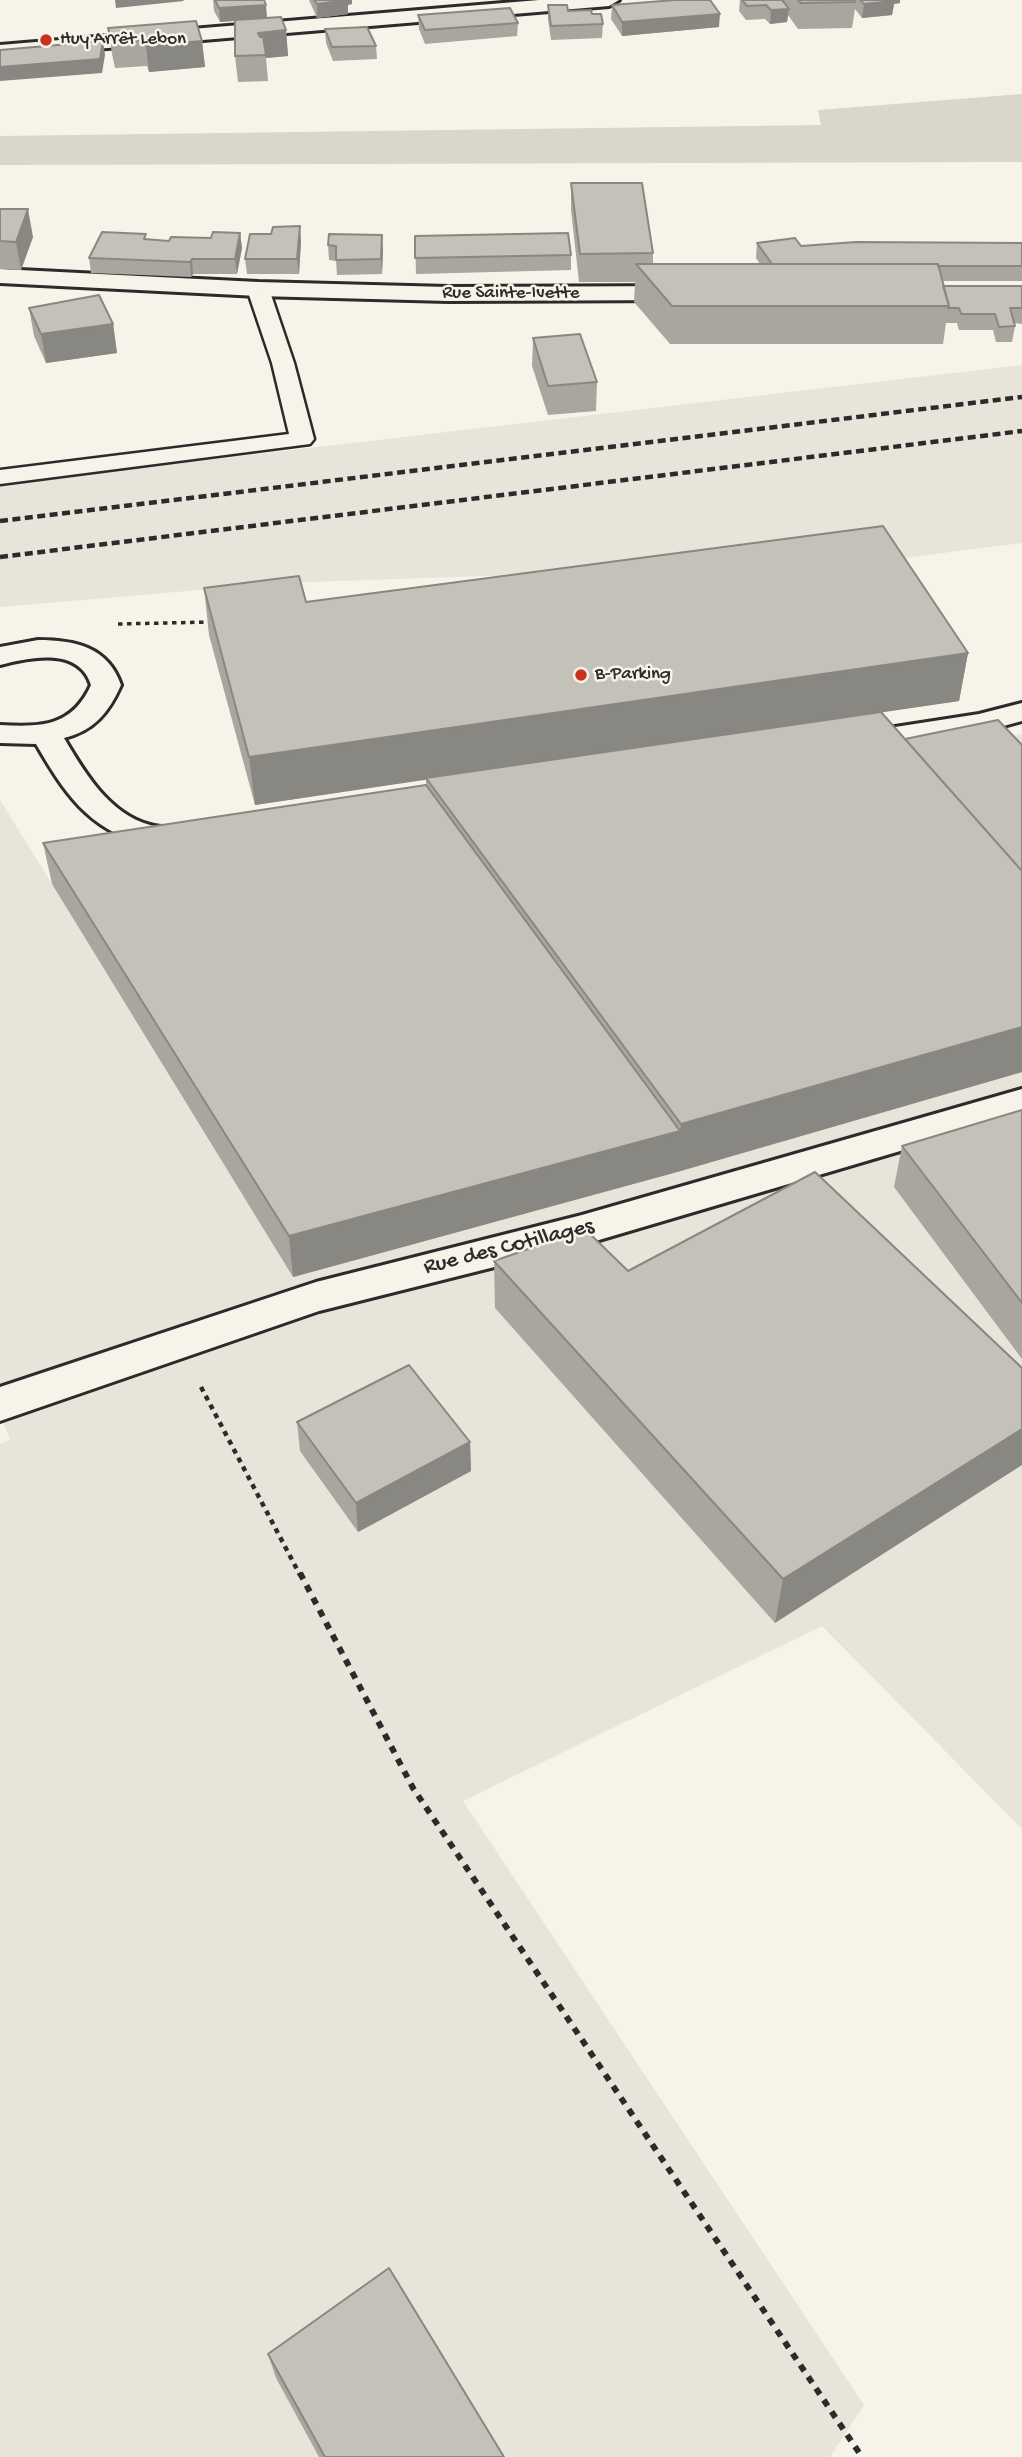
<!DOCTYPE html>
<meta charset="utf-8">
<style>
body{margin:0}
canvas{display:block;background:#f7f3e8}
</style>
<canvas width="1022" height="2457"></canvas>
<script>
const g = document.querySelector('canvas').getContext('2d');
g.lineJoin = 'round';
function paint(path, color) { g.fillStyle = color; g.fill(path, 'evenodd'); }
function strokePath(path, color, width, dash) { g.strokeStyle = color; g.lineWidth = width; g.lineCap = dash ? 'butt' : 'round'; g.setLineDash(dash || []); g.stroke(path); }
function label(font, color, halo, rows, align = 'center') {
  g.font = font + ' "Gochi Hand",sans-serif'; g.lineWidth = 5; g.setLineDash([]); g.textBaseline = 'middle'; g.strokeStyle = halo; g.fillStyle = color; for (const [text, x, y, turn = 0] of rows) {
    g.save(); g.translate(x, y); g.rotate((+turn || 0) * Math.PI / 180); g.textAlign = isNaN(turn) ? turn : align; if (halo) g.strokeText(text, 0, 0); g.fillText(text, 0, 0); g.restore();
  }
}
paint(new Path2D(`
 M1022,365V543L864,563L282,583L0,607V484Z
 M1022,734V1829L822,1626L463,1801L864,2405L830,2457H0V1444L10,1440L0,1414V800L52,884Z`), '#e8e4da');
paint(new Path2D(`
 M1022,94V162L0,165V136L821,125L818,110Z`), '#dad6cc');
const lane = new Path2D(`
 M258,282L266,284L269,289L294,363L314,439L310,444L0,484V470L289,434L272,363L247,289L250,284Z`);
const street = new Path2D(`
 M0,269L258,282L448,287L687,286L695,288L699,293L695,298L687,300L448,301L258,296L0,283Z
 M38,640C75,640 108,647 121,685C109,712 94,731 64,738C84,772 109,814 150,825C164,829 178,827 192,831L197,838L192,845C176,850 160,848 144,844C88,829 64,792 36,744L0,743V725C41,727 72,727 91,685C79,647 31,657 0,665V647Z
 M1022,703V721L981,732L850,752L839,750L835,743L839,736L850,734L979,714Z
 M1022,1089V1115L582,1245L319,1311L0,1421V1387L316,1282L582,1215Z`);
const primary = new Path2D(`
 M539,0H619L609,6L0,57V45Z`);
strokePath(lane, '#2b2b2b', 5);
strokePath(street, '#2b2b2b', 6);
strokePath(primary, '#2b2b2b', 6);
strokePath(new Path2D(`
 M118,624L211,622`), '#2b2b2b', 3.5, [4.5, 4.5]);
strokePath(new Path2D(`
 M201,1387L300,1575`), '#2b2b2b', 4.5, [5, 5]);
strokePath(new Path2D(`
 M300,1573L413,1788L862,2457`), '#2b2b2b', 6, [7, 7]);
paint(lane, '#f7f3e8');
paint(street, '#f7f3e8');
paint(primary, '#f7f3e8');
strokePath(new Path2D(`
 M0,521L1022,397
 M0,557L1022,431`), '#2b2b2b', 4.5, [8, 4.5]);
paint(new Path2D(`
 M213,0H264L267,18L286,30L288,56L266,58L268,81L238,82L235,56V21L220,22L214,11Z
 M309,0H352V4L348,5V14L317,18Z
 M740,0H782L783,1V0H900V3L894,4L892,15L862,18L855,9L852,28L798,29L788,15L787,22L770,24L765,19L746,20L739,11Z
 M548,5L568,11L592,14L603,24L602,38L551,40L548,19Z
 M612,5L719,27L622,36L611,19Z
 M418,15L518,23L517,36L425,44L419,29Z
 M108,28L202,41L205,67L149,72L147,66L115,68L112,54Z
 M325,29L376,46L377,59L333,61L326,43Z
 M571,183L653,253V264H760L756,258L757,243L801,246L1022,243V281H942L943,286H1022V324L1014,323L1015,326L1012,342H996L993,330H959L957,323H946L943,344H670L634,302L635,282H579L571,210Z
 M0,209L33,237L21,270L0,269Z
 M240,233L242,248L237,274H193L191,277L91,273L89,258L147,239L169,241L211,238Z
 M415,236L571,255V270L416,274Z
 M301,241L299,274H247L245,259Z
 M328,245L383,250L382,274L337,275L336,261L329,260Z
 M29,308L113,324L117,353L46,363L34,336Z
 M533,338L597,382L596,411L548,415L532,366Z
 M204,588L306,602L968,653L959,701L881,712L1022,1072L677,1172L293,1277L52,884L43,843L426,785V779L255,805L209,635Z
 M1022,1110V1359L894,1187L902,1146Z
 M494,1261L628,1271L1022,1368L775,1623L495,1308Z
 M297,1422L470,1442L471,1471L358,1532L300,1451Z
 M268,2354L504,2457H319L276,2378Z`), '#a9a69f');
paint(new Path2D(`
 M115,0H183L184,1L116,8Z
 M344,0H352V4L348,5V14L317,18V4Z
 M885,0H900V3L894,4L892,15L862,18L864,4Z
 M266,5L267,18L220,22L219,8Z
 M789,9L787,22L770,24L771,10Z
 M720,14L719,27L622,36V22Z
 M286,30L288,56L266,58L258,33Z
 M103,41L105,55L102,73L0,81V67Z
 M202,41L205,67L149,72L146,46Z
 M28,209L33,237L21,270L16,242Z
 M300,226L301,241L299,274L297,259Z
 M240,233L242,248L237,274L235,259Z
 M382,235L383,250L382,274L381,259Z
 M192,259L193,274L191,277L190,262Z
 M113,324L117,353L46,363L41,334Z
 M968,653L959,701L255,805L249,757Z
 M1022,1027V1072L677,1172L293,1277L289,1236L680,1131L681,1124Z
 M1022,1429V1465L775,1623L783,1579Z
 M470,1442L471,1471L358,1532L356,1503Z`), '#898782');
const building = new Path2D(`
 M215,0H264L266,5L219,8Z
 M314,0H348L317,4Z
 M675,0H710L720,14L622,22L612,5Z
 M742,0H782L789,9L771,10L766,5L747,6Z
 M798,0H854L855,2L801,3Z
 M860,0H893L894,1L864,4Z
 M548,5H567L568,11L591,10L592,14H601L603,24L551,26Z
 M510,8L518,23L425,30L418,15Z
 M281,17L286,30L258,33L260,37H263L266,55L235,56V20Z
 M196,21L202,41L146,46L144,40L112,43L108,28Z
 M367,27L376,46L332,47L325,29Z
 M103,41L100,59L0,67V50Z
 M571,183H642L653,253L580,254Z
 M0,209H28L16,242L0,241Z
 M300,226L297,259H245L250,234H271L273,227Z
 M102,232L146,234L144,239L169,241L171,237L211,238L213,232L240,233L235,259H192L190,262L89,258Z
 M568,233L571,255L415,258V236Z
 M329,234L382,235L381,259L336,260V246L328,245Z
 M795,238L801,246L856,242L1022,243V266H938V264H772L757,243Z
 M636,264H938L949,306H672Z
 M943,286H1022V308H1010L1015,326L999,327L995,314H961L959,308H948L949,306Z
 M99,295L113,324L41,334L29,308Z
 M580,334L597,382L548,386L533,338Z
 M883,526L968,653L249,757L204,588L299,576L306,602Z
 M881,712L1022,871V1027L681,1124L426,778Z
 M998,720L1022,745V871L905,739Z
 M426,785L680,1131L289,1236L43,843Z
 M1022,1110V1303L902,1146Z
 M815,1172L1022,1368V1429L783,1579L494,1261L585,1229L628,1271Z
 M409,1365L470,1442L356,1503L297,1422Z
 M389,2268L504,2457H325L268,2354Z`);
paint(building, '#c4c1b9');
strokePath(building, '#898782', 2);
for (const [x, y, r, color] of [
 [46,40,7,"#c8321e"],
 [581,675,7,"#c8321e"]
]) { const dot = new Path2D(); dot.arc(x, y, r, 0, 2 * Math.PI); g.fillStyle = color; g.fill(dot); strokePath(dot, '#f7f3e8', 2.5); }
label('19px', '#2b2b2b', '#f7f3e8', [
 ["Huy Arrêt Lebon",60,40],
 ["B-Parking",595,675]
], 'left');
label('19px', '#2b2b2b', '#f7f3e8', [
 ["Rue Sainte-Ivette",511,294]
]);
label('23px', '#2b2b2b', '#f7f3e8', [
 ["Rue des Cotillages",509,1248,-14]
]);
</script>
